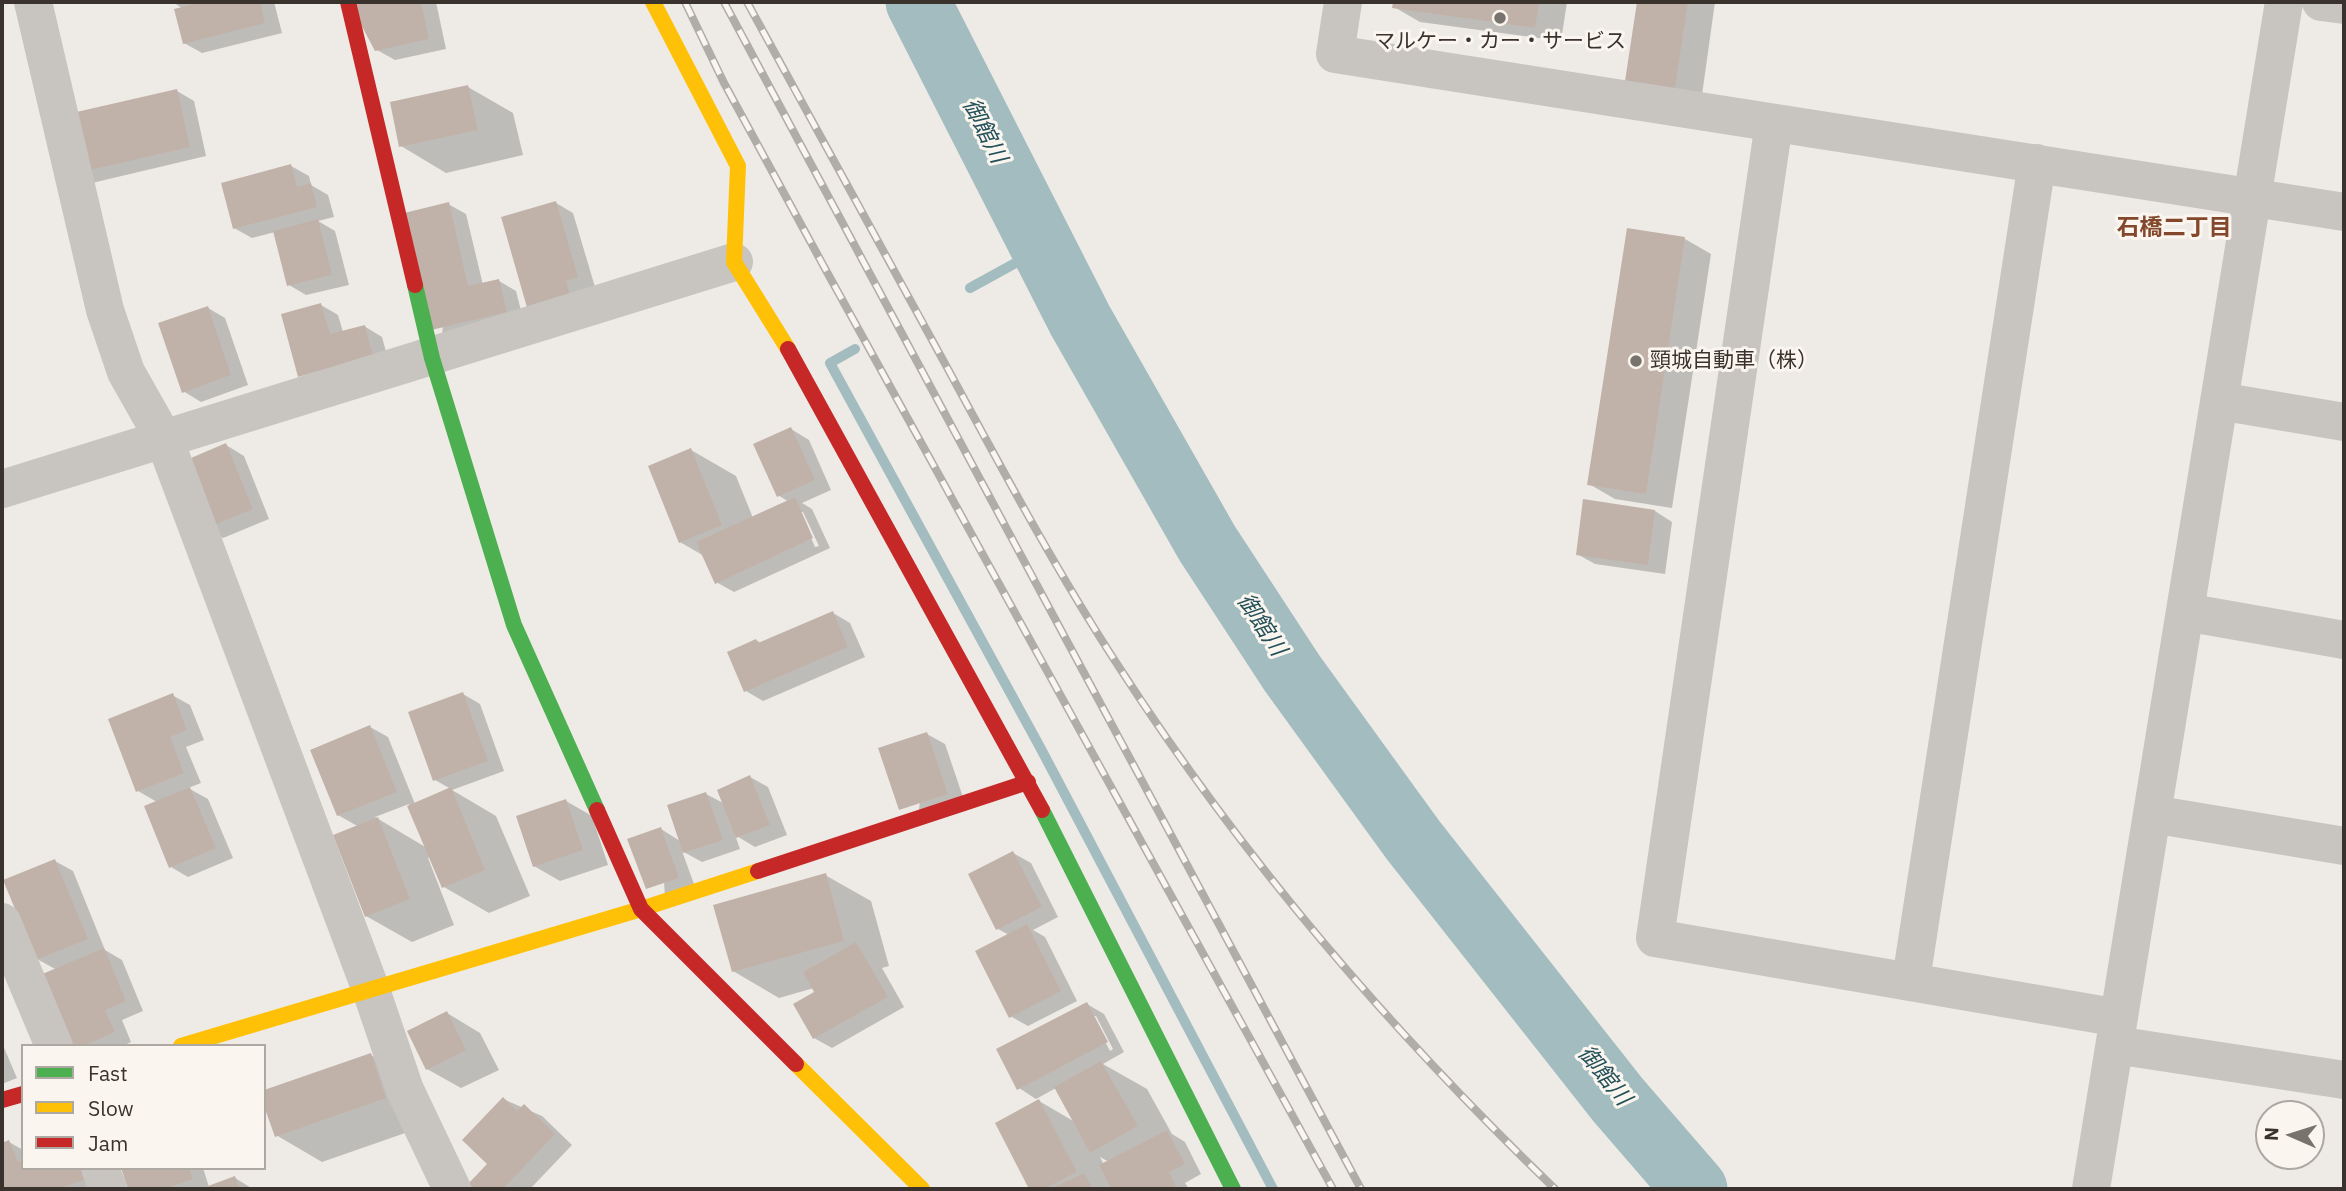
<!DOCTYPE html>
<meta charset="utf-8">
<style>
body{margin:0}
#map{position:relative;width:2346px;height:1191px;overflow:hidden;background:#eeebe6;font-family:"IBM Plex Sans",sans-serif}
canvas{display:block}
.frame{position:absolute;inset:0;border:4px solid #3a322c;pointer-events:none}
.legend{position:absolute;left:21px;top:1044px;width:245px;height:126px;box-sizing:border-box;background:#faf6ef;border:2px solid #ada8a1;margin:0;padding:9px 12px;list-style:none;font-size:21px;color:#3a322c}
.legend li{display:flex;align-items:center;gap:14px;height:35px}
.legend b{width:35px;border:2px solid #ada8a1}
.north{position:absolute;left:2255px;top:1100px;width:70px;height:70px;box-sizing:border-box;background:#faf6ef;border:2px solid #ada8a1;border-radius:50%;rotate:273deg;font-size:19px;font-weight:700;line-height:28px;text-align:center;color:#3a322c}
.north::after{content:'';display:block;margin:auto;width:24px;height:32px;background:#79736d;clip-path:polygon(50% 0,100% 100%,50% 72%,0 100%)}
</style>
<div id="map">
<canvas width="2346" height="1191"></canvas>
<div class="frame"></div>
<ul class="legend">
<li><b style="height:9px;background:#4caf50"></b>Fast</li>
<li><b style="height:9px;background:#ffc107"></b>Slow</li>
<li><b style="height:9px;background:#c62828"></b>Jam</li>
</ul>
<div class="north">N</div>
</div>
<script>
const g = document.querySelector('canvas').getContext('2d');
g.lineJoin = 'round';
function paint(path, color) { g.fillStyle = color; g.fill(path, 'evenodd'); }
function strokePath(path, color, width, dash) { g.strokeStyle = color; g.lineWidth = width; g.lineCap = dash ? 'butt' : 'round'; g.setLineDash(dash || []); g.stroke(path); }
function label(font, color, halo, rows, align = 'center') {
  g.font = font + ' "IBM Plex Sans","Noto Sans JP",sans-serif'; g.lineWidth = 6; g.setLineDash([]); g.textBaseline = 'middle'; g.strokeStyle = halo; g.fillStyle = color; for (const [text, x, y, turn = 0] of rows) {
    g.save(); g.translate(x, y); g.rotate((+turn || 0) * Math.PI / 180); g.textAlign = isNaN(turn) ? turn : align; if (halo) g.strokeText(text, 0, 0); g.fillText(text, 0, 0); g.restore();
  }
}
paint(new Path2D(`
 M173,2H274L282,33L202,53L184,43L183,9Z
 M350,2H436L446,49L395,60L377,50Z
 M1395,2H1567L1561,41L1420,22L1394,7Z
 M1638,2H1715L1701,102L1627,80Z
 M468,87L513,113L523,155L446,173L401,146Z
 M177,91L194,101L206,156L92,183L74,172Z
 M291,166L309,176L311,185L328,195L334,217L318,221L335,231L349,285L306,295L289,285L275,232L252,238L234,228Z
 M556,203L573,213L595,287L547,320Z
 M448,204L466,214L483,285L499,281L516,291L524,322L442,341Z
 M1628,230L1685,239L1711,254L1672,508L1615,499L1589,484Z
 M321,305L338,315L343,332L364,326L382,337L390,366L317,386Z
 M208,308L225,318L248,385L201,402L183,391Z
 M791,429L809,440L831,490L802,503L812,509L830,548L734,592L716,582L704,556L680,542L691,450L736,476L753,518L789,502L778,495ZM800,512H803L819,546L815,547Z
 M226,445L244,456L269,519L223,538L205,528Z
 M1585,501L1655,511L1672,522L1665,574L1595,564L1577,554Z
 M833,613L850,623L865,657L763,701L746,691L756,640L761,643Z
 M463,694L480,704L504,771L452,790L496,816L530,896L489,913L444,887L431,857L428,858L454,925L412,942L366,916L359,827L338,815L370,727L388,737L415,804L451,789L435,780ZM409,804L420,830L427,848L375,817Z
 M172,695L190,705L204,740L186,747L201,783L188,788L208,799L233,858L188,877L171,867L157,802L138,791Z
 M927,734L945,744L965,803L918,819Z
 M750,777L768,787L787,835L755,847L735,835L740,849L702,862L682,851L695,887L665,898L661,829L680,841L706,794L725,804Z
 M566,801L592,816L608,865L560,881L534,866Z
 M1013,853L1031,863L1058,917L1033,930L1045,937L1077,1001L1028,1026L1010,1016L1009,935L998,929Z
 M55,861L73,871L105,950L122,960L143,1011L122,1020L131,1042L123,1046H72L57,970L37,959Z
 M825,875L871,901L889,966L882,968L904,1007L832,1048L814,1038L817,993L814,988L779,998L733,971Z
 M1087,1004L1104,1014L1124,1052L1103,1064L1147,1089L1172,1134L1185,1142L1201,1174L1185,1183L1189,1189H1031L997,1123L1039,1101L1075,1122L1056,1088L1036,1099L1019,1088ZM1092,1016H1096L1113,1049L1110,1051ZM1100,1157L1109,1162L1104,1165Z
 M447,1013L480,1033L499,1070L461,1088L427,1069Z
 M2,1043L17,1078L2,1084Z
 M371,1055L417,1082L431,1124L322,1162L276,1135Z
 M503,1099L542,1116L572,1145L530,1189H476L471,1184L490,1164Z
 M9,1142L23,1150V1168H87L101,1189H2V1145Z
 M123,1168H203L209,1187L235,1178L253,1189H130Z`), '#0003');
strokePath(new Path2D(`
 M970,288L1041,249
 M855,349L830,363L1041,749L1273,1189`), '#a3bcbf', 10);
strokePath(new Path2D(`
 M918,2L1080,320L1207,543L1292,673L1413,840L1618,1100L1695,1189`), '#a3bcbf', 65);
paint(new Path2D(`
 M202,2H260L265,23L183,44L174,9Z
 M349,2H421L429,39L375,51Z
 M1393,2H1539L1535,28L1392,8Z
 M1637,2H1688L1675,88L1625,81Z
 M468,85L478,130L399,147L390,102Z
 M177,89L190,147L73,174L59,116Z
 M291,164L297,187L311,183L317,207L233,229L221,183Z
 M556,201L578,277L566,281L571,299L528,311L501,217Z
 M449,202L468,286L499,279L507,312L423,332L396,215Z
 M318,219L332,275L287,286L273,231Z
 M1627,228L1685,237L1646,494L1587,485Z
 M321,303L330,334L365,325L373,356L298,377L281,314Z
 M208,306L231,375L182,393L158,323Z
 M791,427L815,480L777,497L753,444Z
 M226,443L253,509L204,529L177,464Z
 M691,448L722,525L679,543L648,466Z
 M795,497L813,538L715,584L696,542Z
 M1583,499L1655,510L1648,565L1576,555Z
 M833,611L848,647L744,692L727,652L756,639L758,643Z
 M463,692L488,761L433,781L408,712Z
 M173,693L187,730L170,737L184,773L136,792L108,719Z
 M370,725L397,792L337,816L310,750Z
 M927,732L948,794L899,810L878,748Z
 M750,775L770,825L736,838L717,790Z
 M190,787L216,848L169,868L144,806Z
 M451,787L485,870L442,888L407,806Z
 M706,792L723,840L683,853L667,805Z
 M566,799L583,850L533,867L516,816Z
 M378,817L410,899L365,917L333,835Z
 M661,827L679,878L646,889L627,839Z
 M1013,851L1042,907L996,930L968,874Z
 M55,859L88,939L36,960L3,880Z
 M826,873L844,941L732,972L713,905Z
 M1027,924L1061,991L1009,1018L975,951Z
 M856,942L888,997L813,1039L793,1004L814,992L803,972Z
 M104,948L126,1001L105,1010L115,1032L83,1046H70L40,975Z
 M1087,1002L1108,1042L1017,1090L996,1049Z
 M447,1011L466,1050L426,1070L407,1031Z
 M371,1053L386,1098L275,1137L264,1106V1090Z
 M1101,1061L1138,1126L1090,1153L1054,1087Z
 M503,1097L517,1111L524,1104L555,1134L503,1189H474L468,1184L487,1164L462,1140Z
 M1039,1099L1077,1172L1044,1189H1029L995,1123Z
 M1167,1130L1185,1164L1169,1172L1177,1189H1111L1099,1165Z
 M9,1140L18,1162L23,1160V1168H82L86,1179L59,1189H2V1143Z
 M121,1168H189L193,1179L165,1189H128Z
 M1084,1173L1093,1189H1051Z
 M235,1176L240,1189H200Z`), '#c1b2a9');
strokePath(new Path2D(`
 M33,2L105,310L126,372L165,441L371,990L405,1090L452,1189
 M1343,2L1335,54L2344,212
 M2321,2L2344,5
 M1774,123L1655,938L2119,1018
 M2219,401L2344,422
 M2,489L734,262
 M2185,612L2344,640
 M2152,814L2344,846
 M2,922L54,1046
 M1911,980L2037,163
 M2115,1045L2344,1080
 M100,1168L108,1189
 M2091,1189L2284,2`), '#c8c4bf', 38);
strokePath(new Path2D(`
 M415,285L432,358L514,625L597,810
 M1042,810L1233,1189`), '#4caf50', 16);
strokePath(new Path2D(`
 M653,2L738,166L734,262L788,349
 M181,1046L641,909L758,871
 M796,1064L922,1189`), '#ffc107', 16);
strokePath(new Path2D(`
 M348,2L415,285
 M788,349L1042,810
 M597,810L641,909L796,1064
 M758,871L1028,782
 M2,1100L23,1094`), '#c62828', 16);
const rail = new Path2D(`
 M685,2L724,83L828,274L1333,1189
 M724,2L1361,1189
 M747,2C814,125 882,248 949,371C1003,471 1057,572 1119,667C1244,860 1389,1029 1555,1189`);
strokePath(rail, '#b0ada9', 8);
strokePath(rail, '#faf6ef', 5, [16]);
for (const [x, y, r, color] of [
 [1500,18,7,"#79736d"],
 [1636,361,7,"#79736d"]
]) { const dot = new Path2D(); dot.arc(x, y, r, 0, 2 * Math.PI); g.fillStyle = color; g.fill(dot); strokePath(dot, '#faf6ef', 2.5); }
label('21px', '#3a322c', '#faf6ef', [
 ["マルケー・カー・サービス",1500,42],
 ["頸城自動車（株）",1650,361,"left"]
]);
label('italic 23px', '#245059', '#faf6ef', [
 ["御館川",984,131,63],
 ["御館川",1261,625,57],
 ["御館川",1604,1076,51]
]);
label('bold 23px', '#83482b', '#faf6ef', [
 ["石橋二丁目",2174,228]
]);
</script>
